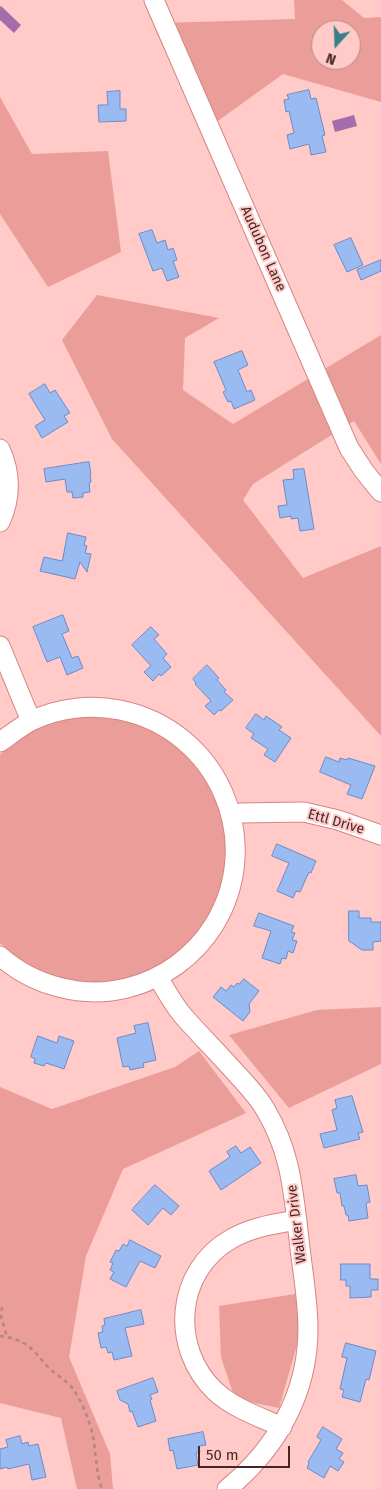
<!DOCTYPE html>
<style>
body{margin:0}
#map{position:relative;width:381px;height:1489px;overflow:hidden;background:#ffcac7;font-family:"Fira Sans",sans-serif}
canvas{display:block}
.north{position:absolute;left:311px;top:20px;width:50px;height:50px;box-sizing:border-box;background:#ffcac7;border:1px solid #b58886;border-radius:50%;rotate:200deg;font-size:14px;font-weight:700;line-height:20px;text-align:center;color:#462625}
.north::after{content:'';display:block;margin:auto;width:18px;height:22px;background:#378085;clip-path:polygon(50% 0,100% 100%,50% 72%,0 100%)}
.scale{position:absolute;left:198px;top:1446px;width:92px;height:22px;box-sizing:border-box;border:2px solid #462625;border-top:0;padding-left:6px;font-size:15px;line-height:18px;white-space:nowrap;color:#462625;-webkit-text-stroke:4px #ffcac7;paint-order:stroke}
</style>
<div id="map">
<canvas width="381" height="1489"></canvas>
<div class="north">N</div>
<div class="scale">50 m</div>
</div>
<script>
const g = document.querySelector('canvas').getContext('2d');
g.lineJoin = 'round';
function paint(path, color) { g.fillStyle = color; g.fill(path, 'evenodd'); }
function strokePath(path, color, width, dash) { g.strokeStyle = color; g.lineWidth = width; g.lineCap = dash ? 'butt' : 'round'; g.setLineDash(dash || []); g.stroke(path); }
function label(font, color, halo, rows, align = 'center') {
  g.font = font + ' "Fira Sans",sans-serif'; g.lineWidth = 4; g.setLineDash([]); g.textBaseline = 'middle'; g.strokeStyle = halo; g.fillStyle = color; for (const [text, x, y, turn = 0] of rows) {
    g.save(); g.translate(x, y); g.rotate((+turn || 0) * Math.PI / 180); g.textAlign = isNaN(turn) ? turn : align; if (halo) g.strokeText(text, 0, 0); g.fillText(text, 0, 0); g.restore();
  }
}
paint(new Path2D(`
 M294,0H342L364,18L381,17V102L283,74L215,123L162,23L295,19ZM321,30H351V60H321Z
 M0,97L32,154L108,151L121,252L48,287L0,214Z
 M97,295L219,318L185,338L183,390L233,424L381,335V464L354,421L253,484L243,500L303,578L381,546V736L112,439L62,340Z
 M90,716C110,717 128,719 146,727C152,730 157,734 162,737C247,790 247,908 164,962C142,977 115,984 88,982C54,980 24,967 0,943V755C23,729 57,719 90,716Z
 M381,1007V1064L289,1108L229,1035L317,1010Z
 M199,1051L246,1113L123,1169L86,1256L69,1357L110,1454L113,1489H77L61,1418L0,1403V1087L52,1109L175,1067Z
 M295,1294L301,1331L279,1408L235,1399L221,1357L219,1306Z`), '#eb9d99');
paint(new Path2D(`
 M1,6L21,25L14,33L0,20V7Z
 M354,115L357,126L335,132L332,121Z`), '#a36cab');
const building = new Path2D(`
 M309,90L311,99L316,98L325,135L322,136L326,152L311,155L309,144L290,149L287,135L294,133L289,111L286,112L284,100L289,99L287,95Z
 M120,91V109H126V121L99,122L98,105H108L107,92Z
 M152,230L157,243L165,240L168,250L173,248L177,260L173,261L179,277L167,281L162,268L153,271L139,234Z
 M351,238L363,265L347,272L334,245Z
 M381,260V271L361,280L357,270Z
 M242,351L248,365L238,370L247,392L251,390L255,400L234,409L231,401L228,402L223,392L226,390L214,362Z
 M45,384L50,393L55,390L70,413L64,416L68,422L42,438L35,426L45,420L29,394Z
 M89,462L91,474H90L91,482L89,483L90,492L83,493V497L73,498L72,492H67L65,479L46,482L44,469Z
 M304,469L314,529L300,531L298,518L291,519V516L280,518L278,506L287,505L283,480L294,479L293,470Z
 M68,533L86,537L84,545L87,546L85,553L91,554L87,572L80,562L75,579L40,571L44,557L62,561Z
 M63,615L69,631L62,634L72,658L78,656L83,668L67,675L60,657L47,662L33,627Z
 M151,627L159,635L154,639L167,654L163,658L171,667L161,676L159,674L153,681L144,672L151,666L132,645Z
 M207,665L219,678L217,680L226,690L224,692L233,700L221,711L219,710L214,715L205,706L211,701L195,684L196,683L193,679Z
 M256,714L264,720L266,716L282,727L279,730L291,738L275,762L264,755L268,749L251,738L254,734L246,728Z
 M326,757L339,762L340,758L347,760L348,758L375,766L362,799L347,794L351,785L320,772Z
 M277,844L316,861L311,873L309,872L300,892L296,891L293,898L277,891L289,863L272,856Z
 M349,911H359V918H371V922H381V941L373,942V950H362L349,941Z
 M259,913L294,926L291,932L295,933L292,940L297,941L293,953L288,951L286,959L282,958L280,964L262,958L271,931L254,926Z
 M244,979L259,991L249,1004L250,1012L243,1021L213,997L221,987L226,991L231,985L234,987L237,983L239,984Z
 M148,1023L156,1060L143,1063L144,1067L130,1070L129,1066L123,1067L117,1038L136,1033L134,1026Z
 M38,1036L57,1043L59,1036L74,1041L64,1069L46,1063L44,1066L34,1063L35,1059L31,1057Z
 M352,1096L363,1132L358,1133L360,1139L324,1148L320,1134L337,1130L332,1110L337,1108L335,1100Z
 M236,1146L241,1153L250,1147L261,1163L221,1190L209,1171L230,1157L227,1152Z
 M356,1175L358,1186L367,1185L370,1202L366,1203L368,1218L349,1221L348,1215H346L344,1206H342L340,1193H337L334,1179Z
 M155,1185L179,1206L171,1215L163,1208L148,1225L132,1210Z
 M130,1240L161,1256L155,1268L140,1261L126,1287L110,1279L114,1272L110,1270L113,1263L110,1262L116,1250L119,1251L123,1244L127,1246Z
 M341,1264H370V1279H378V1290H371V1297L350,1298V1286H346V1280H341Z
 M141,1310L144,1324L125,1328L132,1356L114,1360L112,1352L108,1353L106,1347L101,1348L98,1333L103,1332L102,1326L105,1325L104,1319Z
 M346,1343L376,1351L369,1380L366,1379L360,1402L342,1397L344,1390L340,1389L347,1358L342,1357Z
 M153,1378L158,1392L150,1395L152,1399L150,1400L156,1421L138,1427L132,1411L130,1412L128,1404L120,1400L117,1391Z
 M323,1427L342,1439L336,1449L343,1453L339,1459L344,1462L338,1471L330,1466L324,1478L307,1468L309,1463L308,1462L321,1440L317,1437Z
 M203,1432L206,1445L199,1446L200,1452L196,1453L198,1465L177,1469L173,1450L170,1451L168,1439Z
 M20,1436L22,1444L28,1442L29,1446L38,1444L46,1477L32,1480L29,1464L8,1469L7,1467L0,1469V1449L8,1447L6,1440Z`);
paint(building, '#9abaf2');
strokePath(building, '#6a8bc9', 1);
const minor = new Path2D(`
 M154,0L349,448L364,471L381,492
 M0,449C11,473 11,498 0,522
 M0,646L31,721
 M0,742C10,735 20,727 31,721C58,708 90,704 120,710C218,730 266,840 214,925C194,957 163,979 127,988C83,999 34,986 0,956
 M231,816L240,813L304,812L338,820L381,835
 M158,977C166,991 174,1006 185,1018C201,1036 218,1053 234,1071C245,1083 257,1095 265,1109C291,1152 293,1190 299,1239C302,1269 308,1299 308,1329C308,1394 276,1449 227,1489
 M282,1427C260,1417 233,1408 215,1391C170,1348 175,1271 231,1239C251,1227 275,1224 297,1220`);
strokePath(minor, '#d68583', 21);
strokePath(new Path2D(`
 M2,1307L1,1316L7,1337
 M0,1336C25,1339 32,1348 47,1366C55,1375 67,1380 73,1389C82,1401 90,1422 93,1436C96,1454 96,1472 102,1489`), '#b28684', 2.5, [4, 4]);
strokePath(minor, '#fff', 19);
label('14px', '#462625', '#ffcac7', [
 ["Audubon Lane",263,249,66],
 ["Ettl Drive",336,822,16],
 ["Walker Drive",297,1224,-97]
]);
</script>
